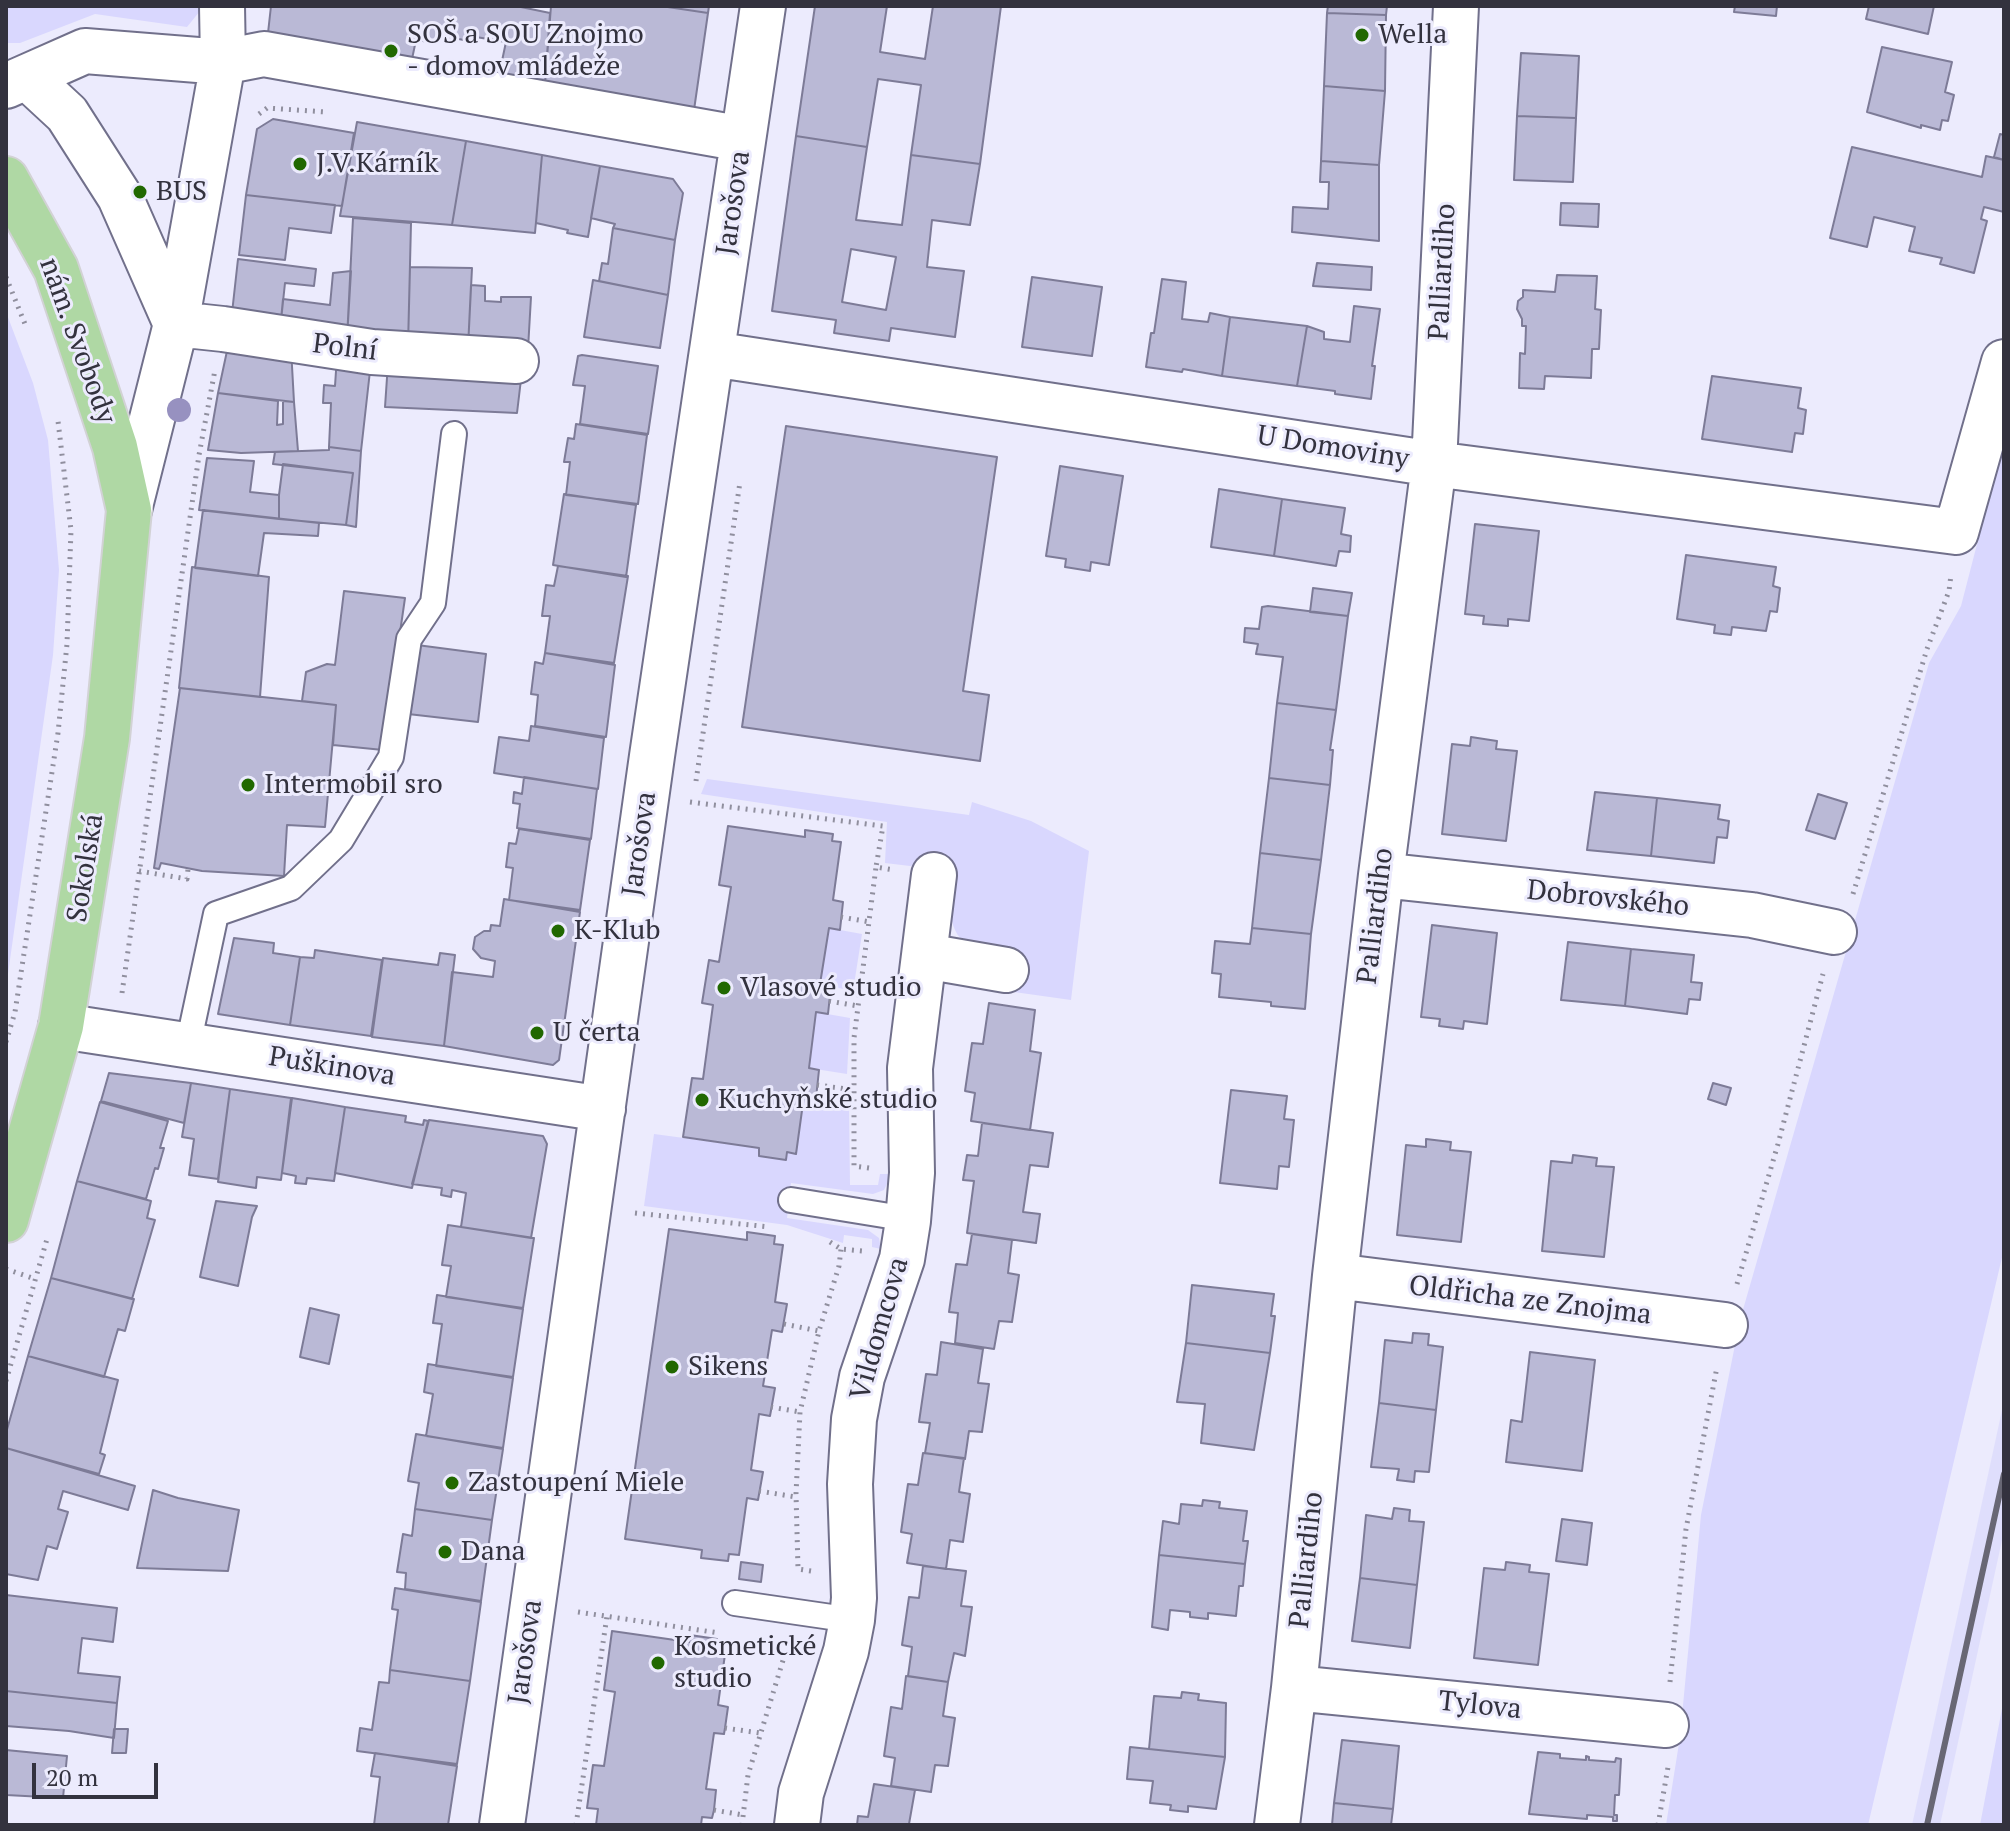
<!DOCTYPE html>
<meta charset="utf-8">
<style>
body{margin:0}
#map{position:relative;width:2010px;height:1831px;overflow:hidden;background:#ecebfd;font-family:"PT Serif",serif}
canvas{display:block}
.frame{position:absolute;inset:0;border:8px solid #33323e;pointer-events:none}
.scale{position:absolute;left:32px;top:1763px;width:126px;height:36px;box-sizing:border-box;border:4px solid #33323e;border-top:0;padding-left:10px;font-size:24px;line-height:28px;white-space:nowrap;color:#33323e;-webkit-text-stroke:6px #ecebfd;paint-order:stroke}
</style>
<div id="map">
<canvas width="2010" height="1831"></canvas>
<div class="frame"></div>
<div class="scale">20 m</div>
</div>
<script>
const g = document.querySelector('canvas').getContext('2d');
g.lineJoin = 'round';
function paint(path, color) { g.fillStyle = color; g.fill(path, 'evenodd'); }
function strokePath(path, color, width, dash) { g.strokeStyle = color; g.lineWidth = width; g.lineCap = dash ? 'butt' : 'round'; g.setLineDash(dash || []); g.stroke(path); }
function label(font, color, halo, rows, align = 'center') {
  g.font = font + ' "PT Serif",serif'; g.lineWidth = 6; g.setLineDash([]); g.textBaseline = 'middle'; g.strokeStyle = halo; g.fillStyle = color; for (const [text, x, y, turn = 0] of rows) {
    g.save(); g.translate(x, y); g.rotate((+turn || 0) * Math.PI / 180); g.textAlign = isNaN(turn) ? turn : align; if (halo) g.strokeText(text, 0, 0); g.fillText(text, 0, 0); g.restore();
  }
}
paint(new Path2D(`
 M2004,1401V1531L1940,1825H1912Z`), '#dfdefc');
paint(new Path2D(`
 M6,6H204L187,27L95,14L20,43H6Z
 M6,312L33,383L48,440L59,570L53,655L6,988Z
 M2004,440V1249L1868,1825H1666L1680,1737L1701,1515L1740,1320L1929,663L1961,606Z
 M707,779L969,815L972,802L1031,821L1089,851L1071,1000L1007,991L1013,952C1000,950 980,950 968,944C944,931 951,894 952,871L885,863L887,822L701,794Z
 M829,928L862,934L853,991L820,984Z
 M816,1012L850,1018L847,1074L809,1068Z
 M804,1096L849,1104L850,1185H878L880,1174H892L884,1190L873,1194L791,1183L787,1218L868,1230L879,1238L881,1249L872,1247V1239L844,1235L843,1243L787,1225L644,1206L654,1134L759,1148V1156L785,1160L787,1152L796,1153Z
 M2004,1698V1825H1980Z`), '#d9d7fe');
const building = new Path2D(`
 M271,6H516L550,13L545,84L499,75L506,42L470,36L469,41L438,35L436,43L416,40L412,59L268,33Z
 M551,6H661L708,13L694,110L545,84Z
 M661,6H709L708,13Z
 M815,6H887L880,52L925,59L933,6H1001L980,164L911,155L921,85L878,79L867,147L796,136Z
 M1328,6H1387L1386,15L1327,13Z
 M1735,6H1777L1776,16L1734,12Z
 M1869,6H1934L1928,34L1866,19Z
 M1327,13L1386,15L1385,91L1324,86Z
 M1882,47L1952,62L1945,92L1954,95L1948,121L1942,120L1940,130L1921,125V128L1867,112Z
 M1521,53L1579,56L1576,118L1517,116Z
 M1324,86L1385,91L1379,165L1321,161Z
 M1517,116L1576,118L1573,182L1514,180Z
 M273,119L354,133L342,206L246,195L257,129Z
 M357,122L466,141L452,225L340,216Z
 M2000,134L2004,135V160L1994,157Z
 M796,136L867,147L856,220L902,225L911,155L980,164L970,225L932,220L927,267L964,271L955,337L891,328L889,341L834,333L836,320L772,311ZM851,249L896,257L886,310L842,302Z
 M466,141L542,155L535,233L452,225Z
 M1852,147L1982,177L1986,156L2004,160V212L1984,207L1981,219L1987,221L1974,273L1940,264L1942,258L1909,251L1915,227L1874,217L1867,247L1830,238Z
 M542,155L600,166L588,237L567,233L568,230L536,223Z
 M1321,161L1379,165V241L1292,232L1293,207L1328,209L1329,182H1320Z
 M600,166L673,179L683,193L675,240L613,228L615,224L591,218Z
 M246,195L335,205L331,233L289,228L285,260L239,255Z
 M1561,203L1599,204L1598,227L1560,225Z
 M353,218L411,223L408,346L347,339Z
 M613,228L675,240L668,295L599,281L602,263L608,264Z
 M238,259L316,269L314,286L285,283L280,330L231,322Z
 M1317,263L1372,267L1371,290L1313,286Z
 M410,267L472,268L468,348L408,346Z
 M351,271L347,339L280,330L283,299L330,305L333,273Z
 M1557,275L1597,276L1595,309L1601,310L1599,349H1592L1591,378L1545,376L1544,389L1519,388L1520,353L1525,354L1526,326H1522V319L1517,309L1518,301L1523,297V290L1555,292Z
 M1032,277L1102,287L1092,356L1022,347Z
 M1162,279L1186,282L1182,319L1208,322L1210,313L1230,317L1222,376L1183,369L1182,372L1146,367L1151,333H1154Z
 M593,280L668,295L660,348L584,337Z
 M471,285L485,286V301L501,302V297H531L528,349L468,348Z
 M1354,306L1380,309L1372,366H1375L1371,399L1335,394V391L1297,386L1307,326L1324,332V339L1350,342Z
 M1230,317L1307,326L1297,386L1222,376Z
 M230,337L291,348L294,402L218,393Z
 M582,355L658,366L648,434L580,424L585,386L573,385L578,356Z
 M337,356L371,362L361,451L329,447L331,403H323L324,385L335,386Z
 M388,363L522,371L517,413L385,407Z
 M1712,376L1801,388L1798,408L1806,410L1803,434L1795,433L1792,452L1702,439Z
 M218,393L278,401L277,425L283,424V401L294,402L298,451L241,453L208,450Z
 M576,424L647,435L638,504L566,495L570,462H564L568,438L574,439Z
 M786,426L997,457L963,691L989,695L980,761L742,727Z
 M329,447L361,451L356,527L346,525L353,473L273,464L275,452L329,450Z
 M207,458L254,461L250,492L279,495V519L199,510Z
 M283,464L353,473L346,525L279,519V495Z
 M1060,466L1123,476L1109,565L1091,562L1090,571L1065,567L1066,559L1046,556Z
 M1219,489L1282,499L1274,556L1211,547Z
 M564,494L636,505L626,577L553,565Z
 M1282,499L1345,508L1341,534L1351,536L1350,552L1339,551L1336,566L1274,556Z
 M203,510L319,523L318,536L264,533L258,576L195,568Z
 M1475,524L1539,531L1529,621L1508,619V626L1483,624L1484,616L1465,614Z
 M1686,555L1776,567L1773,586L1780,588L1777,612L1770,611L1766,631L1732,627L1731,635L1714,633L1715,625L1677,619Z
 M558,566L628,576L614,663L545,653L550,616H542L546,585L554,586Z
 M192,567L269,577L260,697L179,688Z
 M1313,588L1352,593L1348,616L1310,612Z
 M344,591L405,598L383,750L333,745L336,705L302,701L306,672L327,664L335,665Z
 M1268,606L1348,616L1336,710L1277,703L1283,657L1256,654L1258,644L1244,642L1245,628L1259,629L1262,607Z
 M417,645L486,654L478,722L408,714Z
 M545,653L615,665L606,737L535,726L538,695L531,694L535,662L543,664Z
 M180,688L336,705L325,827L287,825L284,876L202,871L161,863L159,869L154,868Z
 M1277,703L1336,710L1330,750H1333L1330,785L1269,778Z
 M531,726L604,738L598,789L494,773L499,737L529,741Z
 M1471,737L1497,741L1496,749L1517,751L1506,841L1442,834L1452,744L1470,746Z
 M524,777L597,789L591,839L517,828L520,804L513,803L514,792L522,794Z
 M1269,778L1330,785L1321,860L1260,853Z
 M1595,792L1657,798L1651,856L1587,850Z
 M1818,794L1847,803L1835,839L1806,830Z
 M1657,798L1720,805L1718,819L1729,821L1727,838L1717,837L1714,863L1651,856Z
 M728,826L805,837V830L833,834L832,841L841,842L833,900L843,902L840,930L829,928L820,984L831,986L828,1014L816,1012L809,1068L819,1070L816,1098L804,1096L796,1154L787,1152L786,1160L759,1156V1148L683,1137L692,1078L703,1079L713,1005L702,1003L709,960L719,962L731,887L719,885Z
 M519,829L590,840L580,910L509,900L513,868L506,867L509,843L516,844Z
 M1260,853L1321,860L1311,934L1252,928Z
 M504,899L580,912L559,1060L553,1065L444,1046L452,972L493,977L495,961L481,958L473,949L475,937L484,931H490L491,925L500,926Z
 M1432,925L1497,933L1487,1024L1464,1021L1463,1029L1439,1026L1440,1019L1421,1017Z
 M1252,928L1311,934L1305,1009L1271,1006V1002L1219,997L1221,974L1212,973L1215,941L1250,944Z
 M234,938L274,943L273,953L300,957L290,1025L218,1014Z
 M1568,942L1631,949L1625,1006L1561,1000Z
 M1631,949L1694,955L1691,982L1702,983L1700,1000L1689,999L1687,1014L1625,1006Z
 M315,950L382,960L371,1036L290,1025L300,957L314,958Z
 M440,953L455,955L444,1046L372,1037L383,958L438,965Z
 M989,1003L1035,1010L1030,1051L1041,1053L1030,1130L971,1121L975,1093L965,1091L972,1043L983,1044Z
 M109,1073L191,1083L184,1123L101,1101Z
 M191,1083L230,1089L218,1179L189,1175L194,1139L182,1137Z
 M1713,1083L1731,1088L1726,1105L1708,1099Z
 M230,1089L291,1098L281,1180L257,1177L256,1188L218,1182Z
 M1231,1090L1287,1096L1284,1119L1294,1120L1289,1167L1279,1166L1277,1189L1220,1183Z
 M292,1098L345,1107L334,1181L307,1178L306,1184L295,1183L296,1176L282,1173Z
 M100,1102L168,1121L160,1148H164L158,1169L155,1168L146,1199L77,1181Z
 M345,1107L406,1116L405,1122L423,1125L424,1120L428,1121L412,1188L335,1173Z
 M429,1120L543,1136L547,1144L531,1238L461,1227L466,1193L452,1190L451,1197L441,1195L442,1188L412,1184Z
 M982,1123L1053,1133L1048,1167L1030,1165L1023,1212L1040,1214L1036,1243L967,1233L974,1181L963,1180L967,1155L978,1156Z
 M1426,1139L1451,1142L1450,1150L1471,1152L1461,1242L1397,1235L1406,1145L1426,1147Z
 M1573,1155L1597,1158L1596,1166L1614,1167L1604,1257L1542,1251L1551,1161L1572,1163Z
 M77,1181L151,1201L147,1218L155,1220L132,1299L51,1278Z
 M216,1201L257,1206L252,1217L238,1286L200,1277Z
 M448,1225L534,1238L523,1308L446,1297L451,1266L442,1265Z
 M669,1229L747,1240V1232L775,1236L774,1244L783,1245L775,1302L787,1304L782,1332L772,1330L763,1386L775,1388L770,1416L759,1414L751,1470L763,1472L758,1500L747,1498L739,1555L729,1554L728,1561L701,1558L702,1550L625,1539Z
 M972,1234L1012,1240L1008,1273L1019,1275L1012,1322L999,1321L994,1349L955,1343L958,1313L949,1312L956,1264L967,1265Z
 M51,1278L134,1299L125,1331L118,1329L104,1377L28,1356Z
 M1192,1285L1274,1294L1271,1316H1275L1270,1353L1186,1343Z
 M437,1295L523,1309L513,1377L436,1366L442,1324L433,1323Z
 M310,1308L339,1315L329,1364L300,1357Z
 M1413,1333L1429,1334L1428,1345L1443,1347L1436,1410L1379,1403L1385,1340L1412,1343Z
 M941,1342L983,1349L978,1383L989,1384L982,1432L969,1431L965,1459L925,1453L930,1423L919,1422L926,1374L937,1375Z
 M1186,1343L1270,1353L1254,1450L1201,1443L1205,1404L1177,1402Z
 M1530,1352L1595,1360L1582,1471L1506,1462L1511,1420L1522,1422Z
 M28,1356L118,1380L100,1453L105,1455L99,1474L6,1448V1433Z
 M428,1364L513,1378L503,1448L426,1436L433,1394L424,1392Z
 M1379,1403L1436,1410L1429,1472L1415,1471L1414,1482L1397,1480L1399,1469L1371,1467Z
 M416,1434L503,1449L492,1520L415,1509L419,1483L408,1481Z
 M6,1448L135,1486L128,1510L63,1491L58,1509L68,1512L57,1549L47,1546L38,1580L6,1574Z
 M923,1453L964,1458L959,1492L970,1494L963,1542L950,1540L946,1569L907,1563L912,1534L901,1532L908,1484L918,1485Z
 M153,1490L178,1498L239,1510L228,1571L137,1568Z
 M1203,1500L1220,1502L1219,1508L1247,1511L1243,1541H1248L1245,1564L1159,1555L1163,1521L1179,1524L1181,1504L1202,1506Z
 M1394,1508L1410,1510L1409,1521L1424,1522L1417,1585L1360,1578L1366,1515L1392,1519Z
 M415,1509L492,1520L481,1601L405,1589L406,1573L397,1572L403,1534L412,1536Z
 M1562,1519L1592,1523L1587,1565L1556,1561Z
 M1159,1555L1245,1564L1243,1586H1239L1236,1616L1208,1613V1619L1190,1617V1612L1170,1610L1168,1630L1152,1627Z
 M741,1562L763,1565L761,1582L739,1579Z
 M1506,1562L1530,1565L1529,1572L1549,1574L1538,1665L1474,1658L1484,1568L1505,1570Z
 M923,1566L966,1571L961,1606L972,1607L965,1656L954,1653L948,1682L908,1676L912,1647L902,1645L909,1597L919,1598Z
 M1360,1578L1417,1585L1410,1648L1352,1641Z
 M395,1588L481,1602L470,1681L390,1670L398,1610L392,1609Z
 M6,1595L117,1608L113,1642L82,1638L78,1673L120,1677L117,1703L6,1691Z
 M612,1631L689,1642L690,1635L717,1639V1646L726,1647L718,1705L728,1707L725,1728L724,1734L714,1733L706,1789L716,1790L714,1810L712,1818L702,1817L701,1825H596L598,1809L587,1808L593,1765L604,1766L615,1692L604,1690Z
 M390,1670L470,1681L457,1764L357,1751L360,1728L372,1730L379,1682L389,1683Z
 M906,1676L948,1682L943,1716L955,1718L948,1766L935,1765L931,1792L891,1786L895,1758L884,1756L891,1707L902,1709Z
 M6,1691L117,1703L114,1738L69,1731L6,1726Z
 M1182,1692L1199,1694L1198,1700L1226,1703L1225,1757L1149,1749L1154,1696L1181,1698Z
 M114,1729H128L126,1753H112Z
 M1342,1740L1399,1746L1393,1809L1334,1803Z
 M1130,1747L1225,1757L1216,1809L1188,1806V1812L1170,1810L1171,1805L1150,1803L1153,1781L1127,1779Z
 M6,1750L67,1756L63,1798L6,1795Z
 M1538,1752L1560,1754V1758L1586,1760V1756L1589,1757V1760L1615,1762L1616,1758L1621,1759L1619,1795H1615L1614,1815H1617V1821H1613V1817L1587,1815V1819L1529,1814Z
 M375,1753L457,1766L448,1825H374L380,1777L371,1776Z
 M874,1784L915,1790L909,1824L920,1825H857L858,1816L868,1817Z
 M1334,1803L1393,1809L1391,1825H1332Z`);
paint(building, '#bab9d6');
strokePath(building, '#7d7b97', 2);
const lane = new Path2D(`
 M188,1045L216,914L291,888L341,840L391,757L409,639L433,603L454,434
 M791,1200L908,1219
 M735,1603L852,1620`);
const street = new Path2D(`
 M27,77L67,114L120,197L176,324
 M6,86L85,51L223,62L264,54L743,139
 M176,324L223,329L372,352L516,361
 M712,354L1434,464L1956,532L2004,362
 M129,510L176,324L223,62L222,6
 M1381,875L1752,915L1834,932
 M925,956L1006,970
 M61,1026L603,1109
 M1335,1276L1725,1325
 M1294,1688L1666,1725
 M502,1825L652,756L763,6
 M797,1825L801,1793L846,1651L852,1620L854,1598L850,1484L854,1419L862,1377L902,1259L908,1221L912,1173L910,1068L934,875
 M1277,1825L1294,1688L1335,1276L1381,875L1434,464L1456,6`);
const primary = new Path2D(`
 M6,179L56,269L115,447L129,510L107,738L61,1026L6,1220`);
strokePath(lane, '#71708b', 28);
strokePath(street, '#71708b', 48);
strokePath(primary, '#d2d2d5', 48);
strokePath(new Path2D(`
 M259,114L267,108L326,112
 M6,277L25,324
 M696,781L740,482
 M690,802L883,826L876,867L894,870
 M139,871L187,879L188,869
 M1853,894L1927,649L1949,591L1951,575
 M841,917L870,922
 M122,993L199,455L215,370
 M829,1001L858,1006
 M6,1042L15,1012L58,733L67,644L71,530L58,421
 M817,1085L854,1090
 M869,1168L854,1166V1038L876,867
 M635,1213L770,1227
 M830,1242L841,1249L862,1251
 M6,1269L35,1279
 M1737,1284L1778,1144L1823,974
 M784,1324L819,1331
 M6,1381L47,1239
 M771,1407L800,1412
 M759,1491L796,1497
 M811,1571L798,1569L796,1494L800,1412L819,1331L839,1266L841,1249
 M578,1612L719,1633
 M1670,1682L1686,1529L1717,1367
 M725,1728L760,1733
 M714,1810L743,1815
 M576,1825L607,1616
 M742,1825L748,1775L788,1644
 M1658,1825L1668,1767`), '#908f9e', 5, [2, 6]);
strokePath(lane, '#fff', 24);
strokePath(street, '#fff', 44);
strokePath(primary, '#afd8a4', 44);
strokePath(new Path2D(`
 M1927,1825L2004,1474`), '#686774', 6);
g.fillStyle = '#9791c0';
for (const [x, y] of [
 [179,410]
]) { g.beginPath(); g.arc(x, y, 12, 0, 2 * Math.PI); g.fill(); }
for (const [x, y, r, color] of [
 [1362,35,8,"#216801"],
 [391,51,8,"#216801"],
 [300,164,8,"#216801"],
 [140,192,8,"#216801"],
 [248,785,8,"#216801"],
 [558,931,8,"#216801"],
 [724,988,8,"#216801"],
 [537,1033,8,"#216801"],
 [702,1100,8,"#216801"],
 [672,1367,8,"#216801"],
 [452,1483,8,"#216801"],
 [445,1552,8,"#216801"],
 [658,1663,8,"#216801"]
]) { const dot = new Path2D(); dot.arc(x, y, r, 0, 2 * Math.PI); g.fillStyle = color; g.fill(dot); strokePath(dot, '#ecebfd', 3); }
label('28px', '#33323e', '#ecebfd', [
 ["SOŠ a SOU Znojmo",407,35],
 ["- domov mládeže",407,67],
 ["Wella",1378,35],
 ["J.V.Kárník",316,164],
 ["BUS",156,192],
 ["Intermobil sro",264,785],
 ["K-Klub",574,931],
 ["Vlasové studio",740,988],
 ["U čerta",553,1033],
 ["Kuchyňské studio",718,1100],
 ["Sikens",688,1367],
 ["Zastoupení Miele",468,1483],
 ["Dana",461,1552],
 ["Kosmetické",674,1647],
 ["studio",674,1679]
], 'left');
label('28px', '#33323e', '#ecebfd', [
 ["Jarošova",734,203,-82],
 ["Palliardiho",1443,272,-87],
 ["nám. Svobody",77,341,70],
 ["Polní",345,348,7],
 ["U Domoviny",1333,448,9],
 ["Jarošova",640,844,-82],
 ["Sokolská",86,868,-81],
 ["Dobrovského",1608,899,6],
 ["Palliardiho",1376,916,-83],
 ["Puškinova",332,1067,9],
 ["Oldřicha ze Znojma",1530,1301,7],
 ["Vildomcova",880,1329,-74],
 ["Palliardiho",1307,1560,-84],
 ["Jarošova",526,1652,-82],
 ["Tylova",1480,1706,6]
]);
</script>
